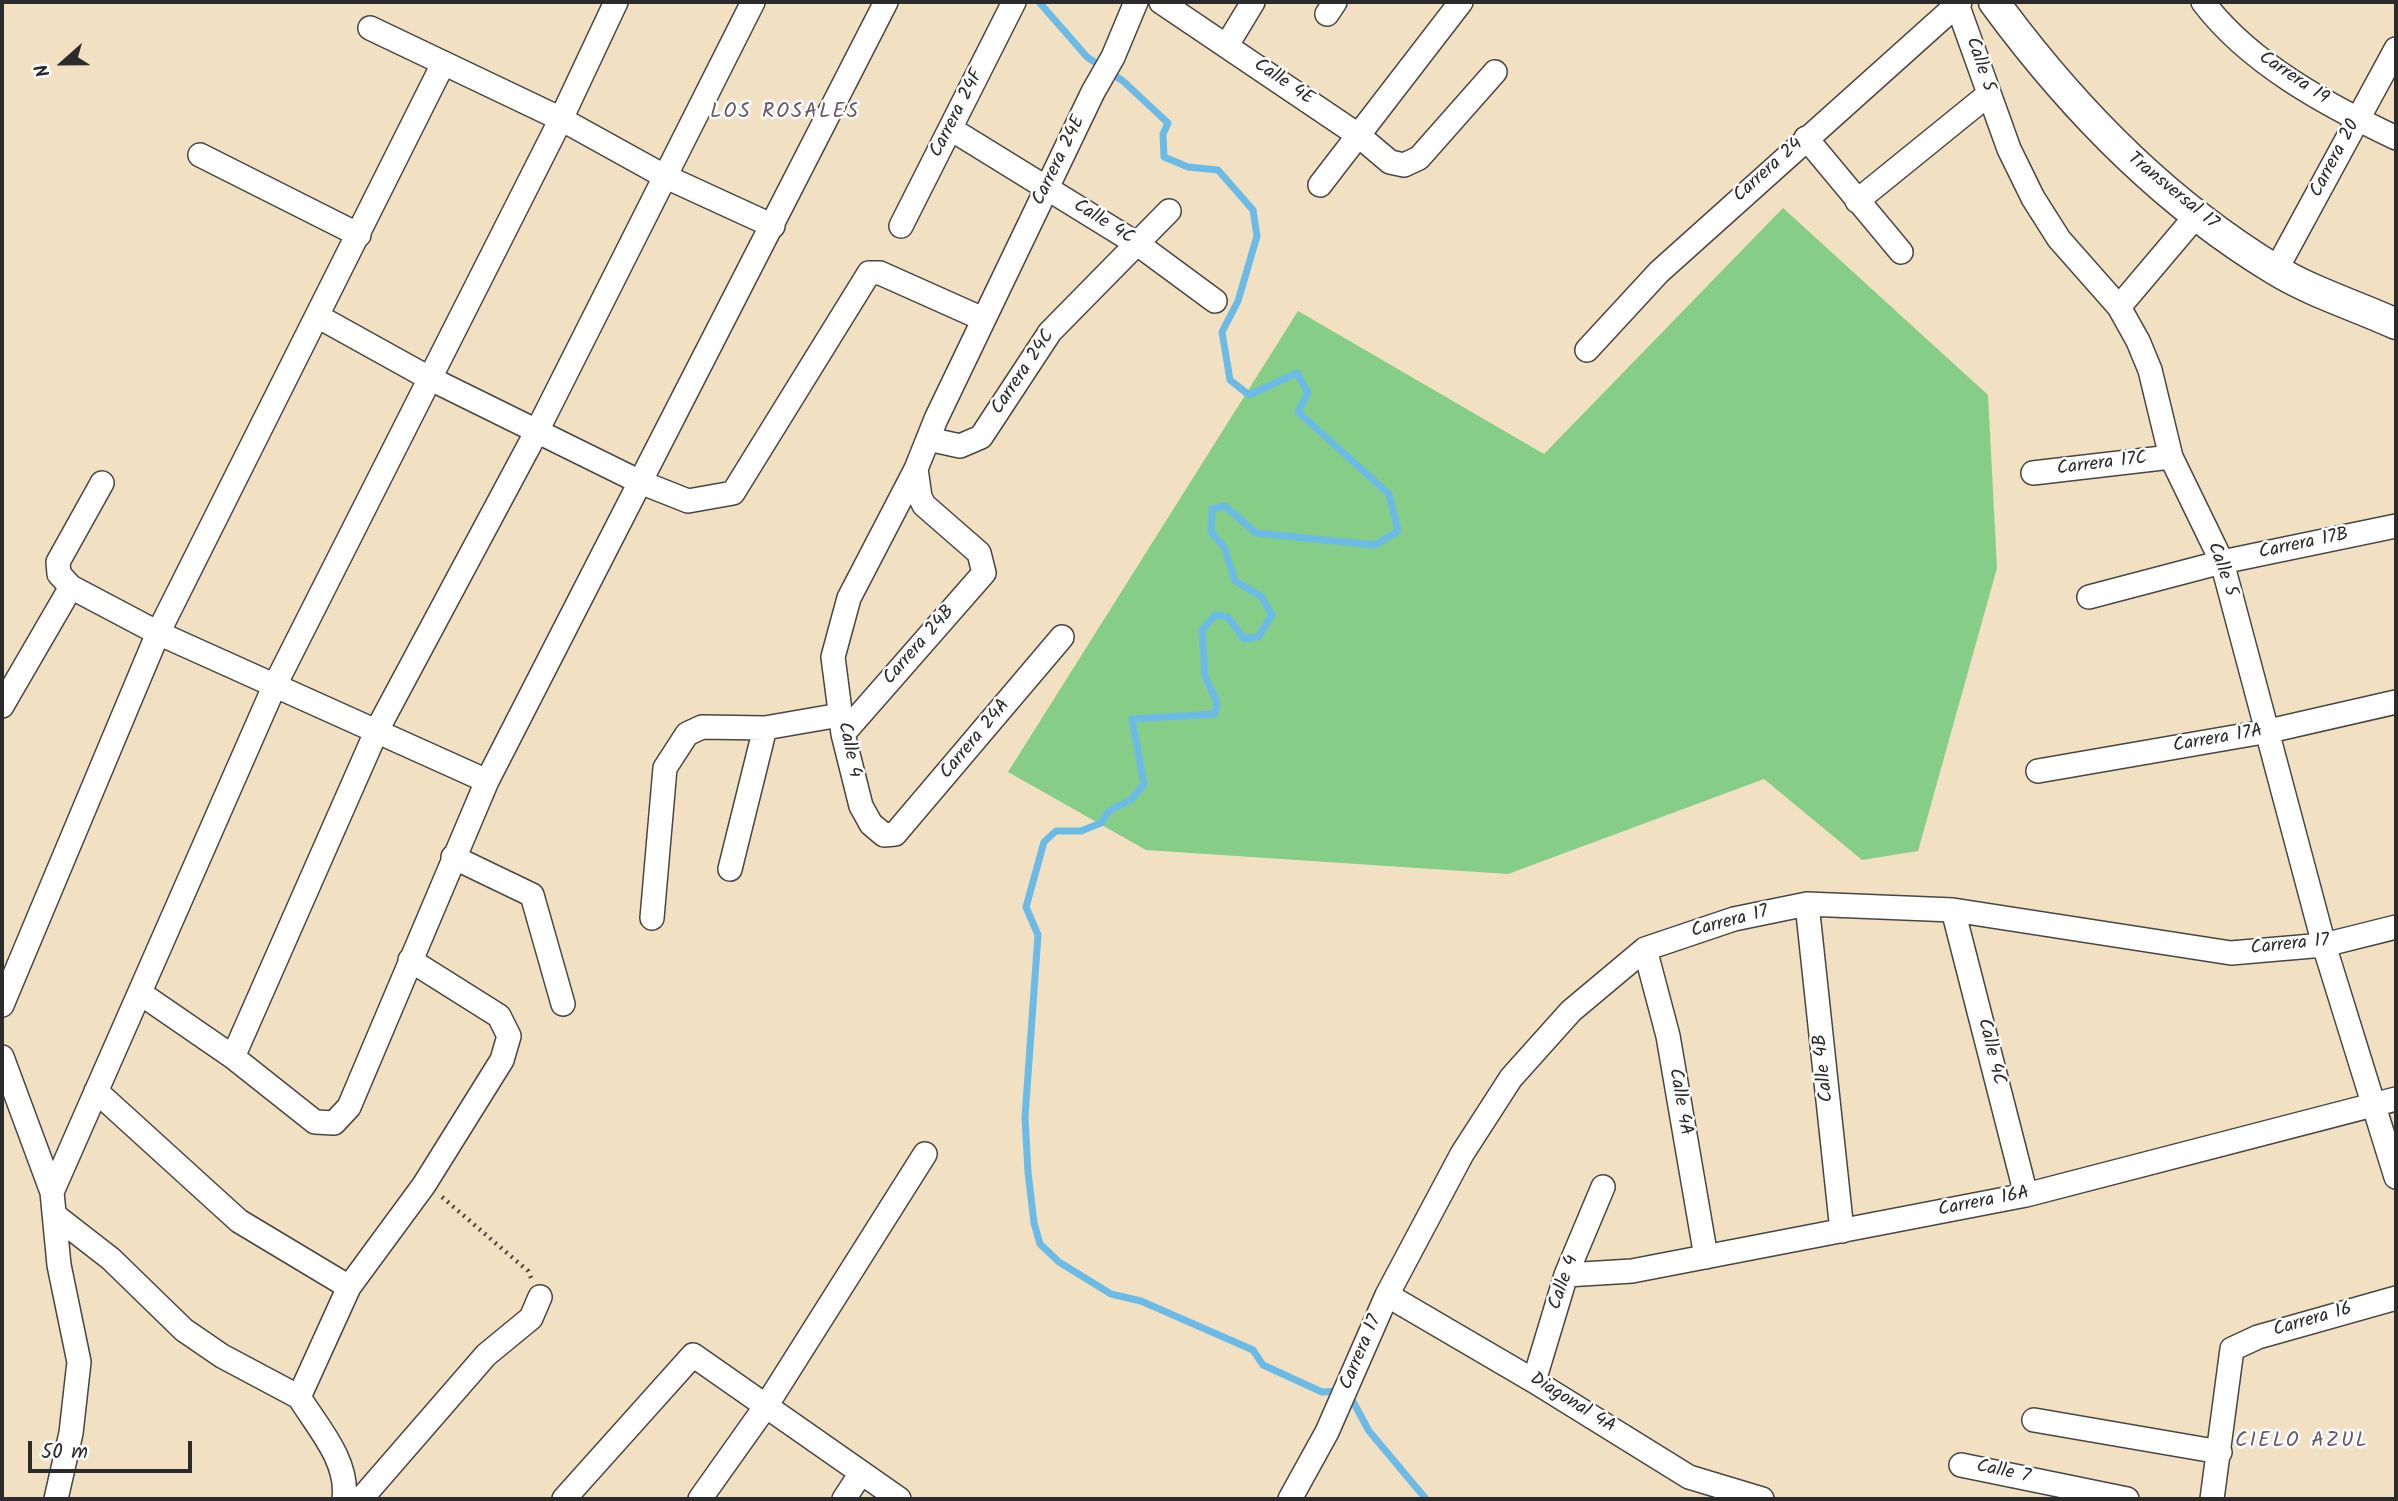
<!DOCTYPE html>
<style>
body{margin:0}
#map{position:relative;width:2398px;height:1501px;overflow:hidden;background:#f2e0c3;font-family:Kalam,sans-serif}
canvas{display:block}
.frame{position:absolute;inset:0;border:4px solid #2b2b2b;pointer-events:none}
.north{position:absolute;left:28px;top:28px;width:70px;height:70px;-webkit-text-stroke:5px #fff;paint-order:stroke;rotate:249deg;font-size:19px;font-weight:700;line-height:28px;text-align:center;color:#2b2b2b}
.north::after{content:'';display:block;margin:auto;width:24px;height:32px;background:#2b2b2b;clip-path:polygon(50% 0,100% 100%,50% 72%,0 100%)}
.scale{position:absolute;left:28px;top:1441px;width:164px;height:32px;box-sizing:border-box;border:4px solid #2b2b2b;border-top:0;padding-left:9px;font-size:21px;line-height:24px;white-space:nowrap;color:#2b2b2b;-webkit-text-stroke:5px #fff;paint-order:stroke}
</style>
<div id="map">
<canvas width="2398" height="1501"></canvas>
<div class="frame"></div>
<div class="north">N</div>
<div class="scale">50 m</div>
</div>
<script>
const g = document.querySelector('canvas').getContext('2d');
g.lineJoin = 'round';
function paint(path, color) { g.fillStyle = color; g.fill(path, 'evenodd'); }
function strokePath(path, color, width, dash) { g.strokeStyle = color; g.lineWidth = width; g.lineCap = dash ? 'butt' : 'round'; g.setLineDash(dash || []); g.stroke(path); }
function label(font, color, halo, rows, align = 'center') {
  g.font = font + ' Kalam,sans-serif'; g.lineWidth = 5; g.setLineDash([]); g.textBaseline = 'middle'; g.strokeStyle = halo; g.fillStyle = color; for (const [text, x, y, turn = 0] of rows) {
    g.save(); g.translate(x, y); g.rotate((+turn || 0) * Math.PI / 180); g.textAlign = isNaN(turn) ? turn : align; if (halo) g.strokeText(text, 0, 0); g.fillText(text, 0, 0); g.restore();
  }
}
paint(new Path2D(`
 M1783,208L1988,395L1997,568L1918,851L1862,860L1764,779L1508,874L1146,850L1008,772L1298,311L1544,454Z`), '#86cd88');
strokePath(new Path2D(`
 M1039,2L1087,57L1123,81L1168,123L1163,134L1164,157L1188,167L1218,170L1253,210L1257,236L1238,301L1222,332L1230,380L1249,395L1297,373L1308,393L1298,412L1389,494L1398,531L1375,545L1256,533L1225,506L1212,509L1211,532L1224,547L1235,581L1262,597L1272,615L1258,637L1244,639L1228,617L1215,615L1202,630L1205,676L1217,702L1215,714L1132,719L1144,784L1132,799L1109,811L1101,823L1081,831H1056L1044,842L1026,907L1038,935L1025,1117L1028,1172L1034,1223L1040,1244L1059,1262L1111,1294L1141,1301L1253,1350L1263,1365L1322,1392L1341,1391
 M1350,1396L1369,1431L1426,1499`), '#6bbbe6', 7);
const minor = new Path2D(`
 M1161,2L1358,135L1390,162L1404,165L1419,158L1495,72
 M2203,2C2250,64 2327,105 2396,138
 M1957,4L2009,149L2033,198L2059,239L2119,307L2138,341L2150,370L2171,457L2222,562L2324,945L2396,1177
 M1327,14L1335,2
 M370,28L561,119L664,176L773,226
 M1227,45L1253,2
 M951,129L1139,245L1215,301
 M1806,138L1901,252
 M200,155L359,235
 M1320,185L1461,2
 M1857,201L1989,94
 M901,226L1014,2
 M2276,270L2396,49
 M2119,307L2196,216
 M319,317L429,378L640,482L688,501L733,493L869,273H880L983,319
 M1587,350L1659,272L1960,2
 M928,439L960,446L981,437L1050,332L1169,211
 M2033,473L2171,457
 M102,483L58,562L59,574L71,587L158,633L487,781
 M2089,597L2222,562L2396,526
 M1062,637L895,834L884,835L871,824L861,806L843,734L833,657L849,598L916,469L936,419L1093,92L1113,57L1136,2
 M2,706L71,587
 M843,734L984,573L979,553L924,505L920,497L916,469
 M2038,771L2269,731L2396,702
 M453,857L532,895L563,1004
 M730,869L765,728
 M1807,904L1842,1231
 M1953,910L2026,1195
 M652,918L665,768L687,734L702,727L765,728L840,715
 M1645,949L1668,1036L1706,1257
 M140,993L233,1057L315,1122L334,1123L349,1107L487,781L886,2
 M2,1005L158,633L443,64
 M2,1057L52,1192L59,1265L79,1362L71,1433L56,1499
 M233,1057L377,730L537,431L753,2
 M96,1091L239,1221L349,1287
 M52,1192L274,687L561,119L616,2
 M57,1217L111,1259L184,1330L222,1356L299,1397
 M1566,1275L1632,1271L2026,1195L2396,1099
 M1387,1295L1534,1381L1689,1477L1762,1499
 M1534,1381L1566,1275L1603,1187
 M2034,1420L2220,1452
 M1961,1465L2127,1499
 M344,1499C349,1461 318,1428 299,1397L349,1287L424,1185L502,1060L509,1036L499,1016L410,960
 M361,1499L486,1355L531,1318L540,1297
 M564,1499L693,1355L899,1499
 M700,1499L766,1406L925,1154
 M844,1499L861,1473
 M1290,1499L1327,1432L1387,1295L1462,1154L1511,1078L1571,1011L1645,949L1734,919L1807,904L1953,910L2231,953L2324,945L2396,927
 M2212,1499L2232,1349L2258,1337L2396,1298`);
const tertiary = new Path2D(`
 M1994,2C2071,107 2162,201 2274,269C2311,292 2357,306 2396,324`);
strokePath(minor, '#494642', 26);
strokePath(tertiary, '#494642', 33);
strokePath(new Path2D(`
 M442,1197L528,1271L532,1280`), '#494642', 4.5, [2, 5]);
strokePath(minor, '#fff', 23);
strokePath(tertiary, '#fff', 30);
label('19px', '#2b2b2b', '#fff', [
 ["Calle 5",1979,65,71],
 ["Carrera 19",2293,79,34],
 ["Calle 4E",1283,83,34],
 ["Carrera 24F",958,114,-63],
 ["Carrera 20",2336,159,-62],
 ["Carrera 24E",1060,161,-64],
 ["Carrera 24",1769,171,-42],
 ["Transversal 17",2172,192,39],
 ["Calle 4C",1103,223,32],
 ["Carrera 24C",1024,373,-56],
 ["Carrera 17C",2102,465,-7],
 ["Carrera 17B",2304,545,-12],
 ["Calle 5",2221,570,70],
 ["Carrera 24B",920,646,-49],
 ["Carrera 24A",976,740,-50],
 ["Carrera 17A",2218,740,-10],
 ["Calle 4",848,750,78],
 ["Carrera 17",1730,923,-15],
 ["Carrera 17",2290,946,-6],
 ["Calle 4C",1990,1052,76],
 ["Calle 4B",1825,1068,-96],
 ["Calle 4A",1679,1102,80],
 ["Carrera 16A",1984,1203,-11],
 ["Calle 4",1565,1283,-71],
 ["Carrera 16",2313,1321,-16],
 ["Carrera 17",1362,1353,-67],
 ["Diagonal 4A",1572,1404,32],
 ["Calle 7",2003,1473,12]
]);
g.letterSpacing = '2px';
label('21px', '#695866', '#fff', [
 ["LOS ROSALES",785,113],
 ["CIELO AZUL",2302,1442]
]);
g.letterSpacing = '0px';
</script>
